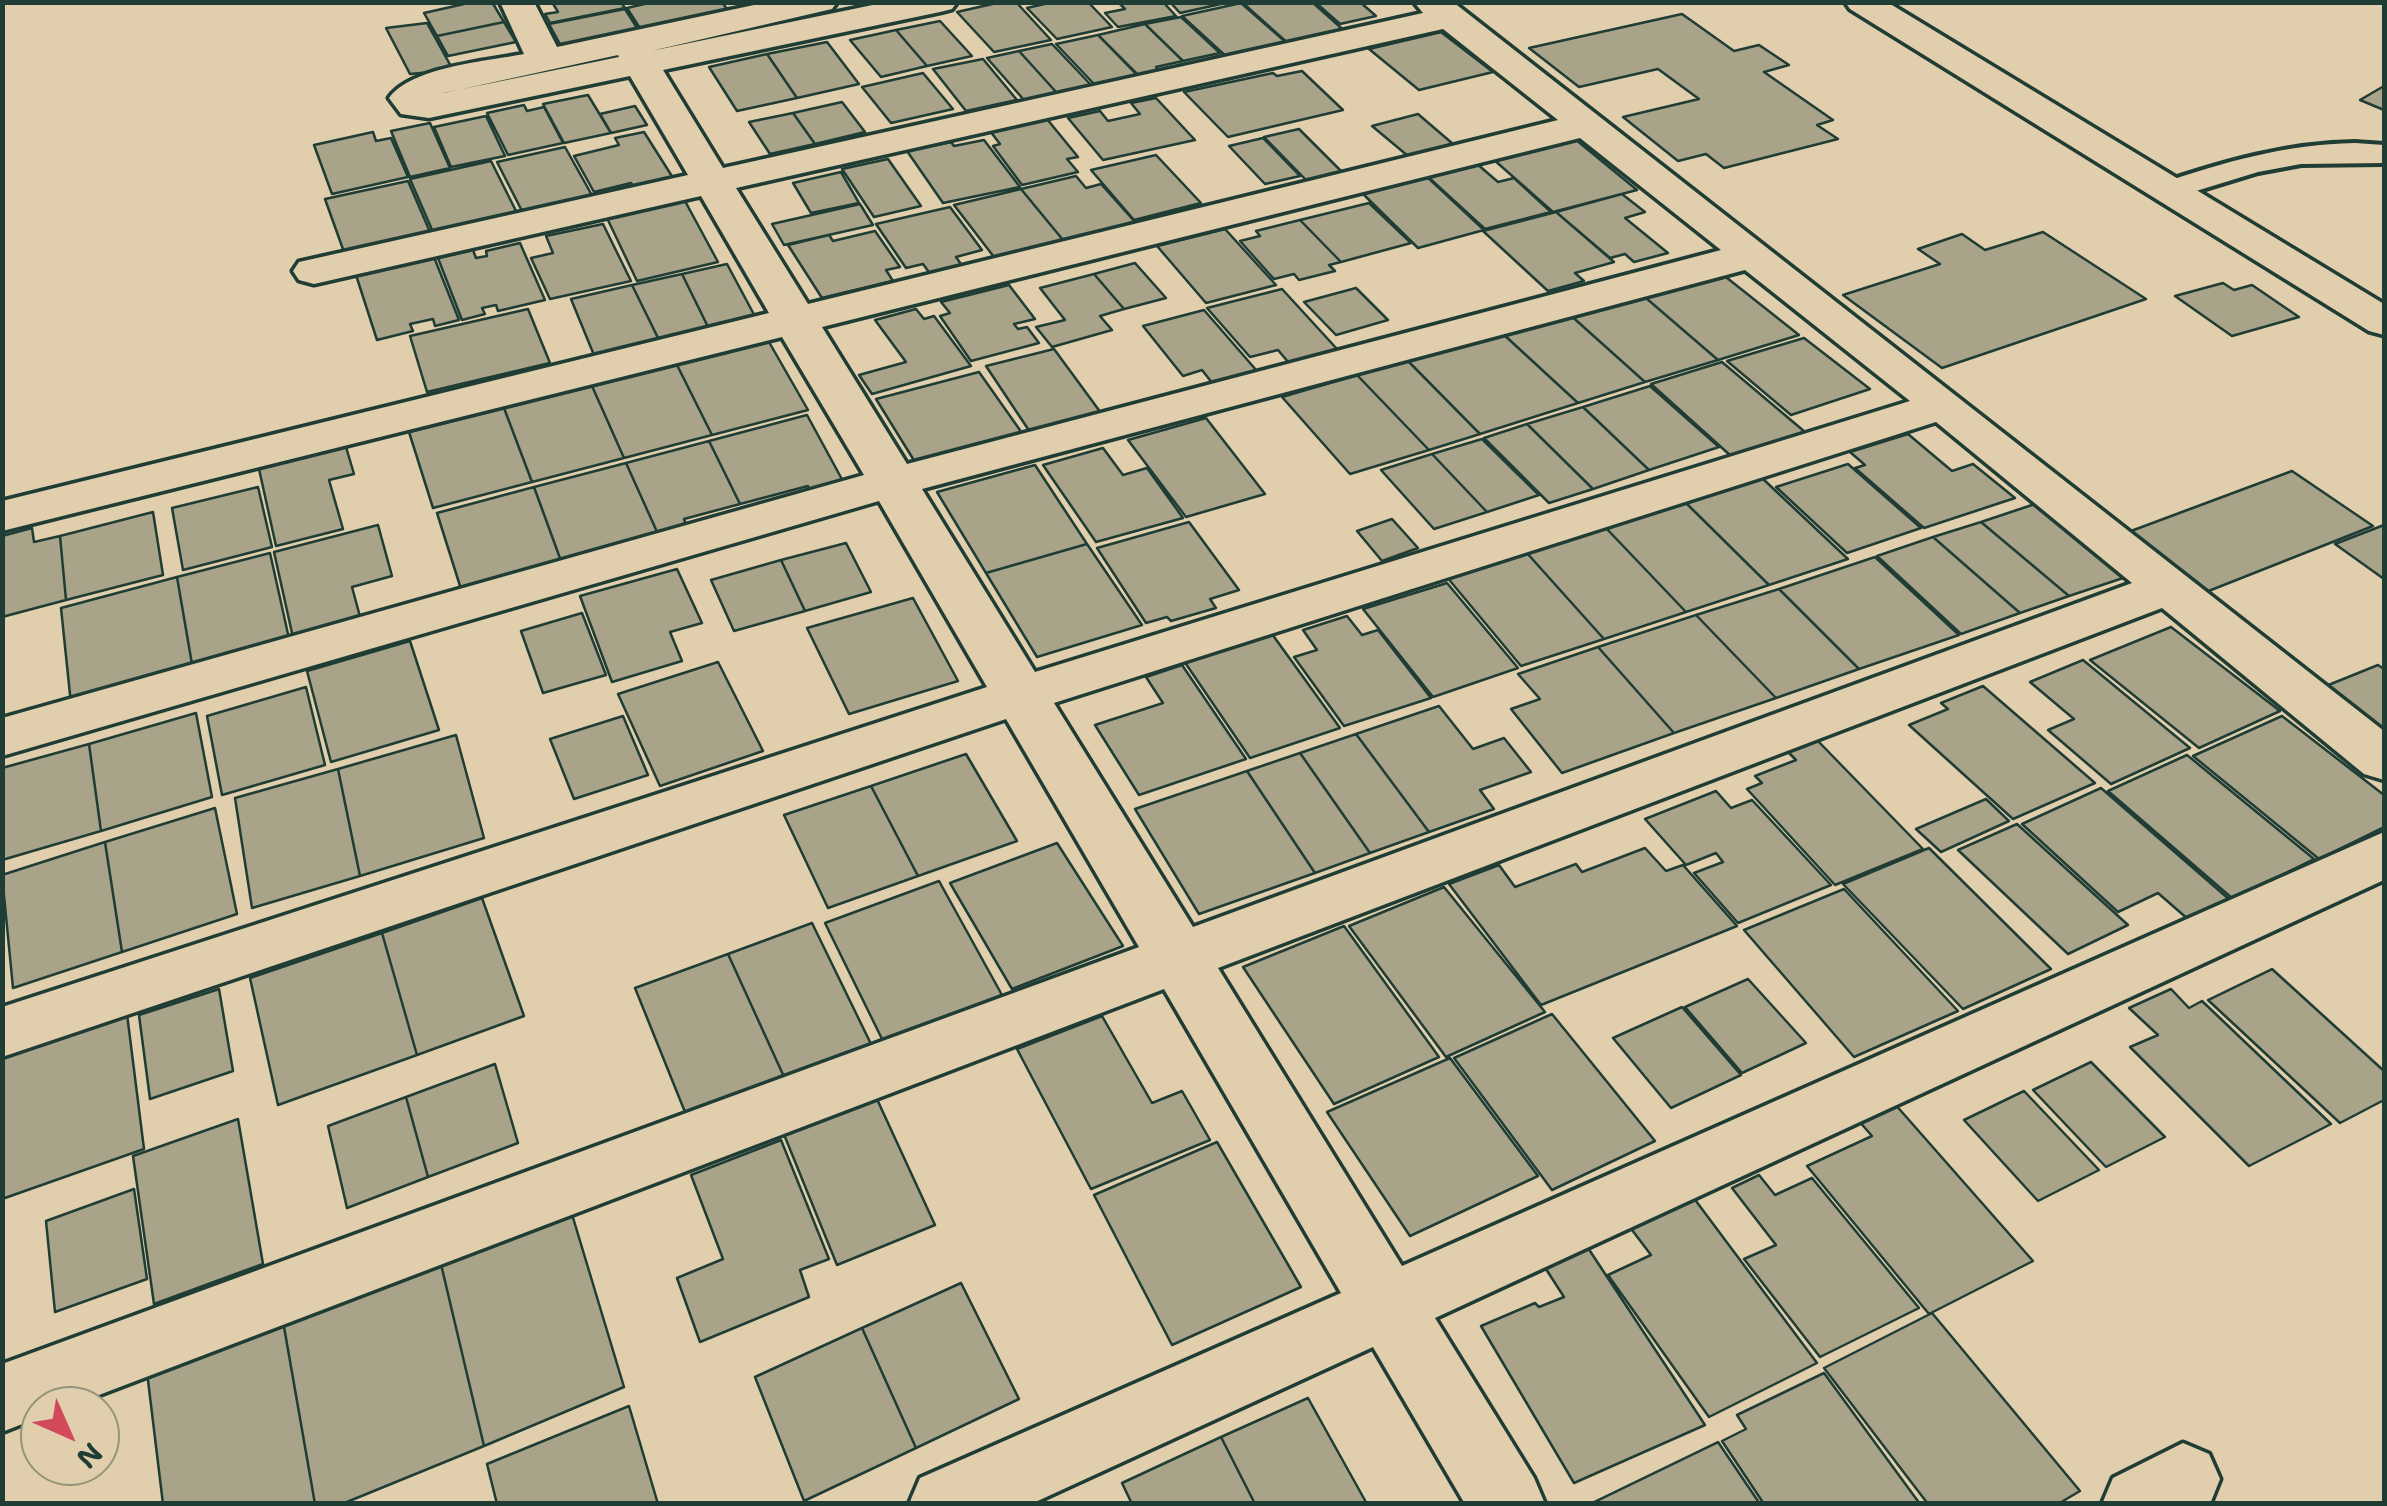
<!DOCTYPE html>
<style>
body{margin:0}
#map{position:relative;width:2387px;height:1506px;overflow:hidden;background:#e1ceac;font-family:"Shantell Sans",sans-serif}
canvas{display:block}
.frame{position:absolute;inset:0;border:5px solid #1f3d34;pointer-events:none}
.north{position:absolute;left:20px;top:1386px;width:100px;height:100px;box-sizing:border-box;background:#e1ceac;border:2px solid #93947c;border-radius:50%;rotate:135deg;font-size:28px;font-weight:700;line-height:40px;text-align:center;color:#1f3d34}
.north::after{content:'';display:block;margin:auto;width:35px;height:45px;background:#d1495b;clip-path:polygon(50% 0,100% 100%,50% 72%,0 100%)}
</style>
<div id="map">
<canvas width="2387" height="1506"></canvas>
<div class="frame"></div>
<div class="north">N</div>
</div>
<script>
const g = document.querySelector('canvas').getContext('2d');
g.lineJoin = 'round';
function paint(path, color) { g.fillStyle = color; g.fill(path, 'evenodd'); }
function strokePath(path, color, width, dash) { g.strokeStyle = color; g.lineWidth = width; g.lineCap = dash ? 'butt' : 'round'; g.setLineDash(dash || []); g.stroke(path); }
const building = new Path2D(`
 M473,2H492L504,22L437,36L424,13Z
 M552,2H621L625,8L550,23L545,14L558,12Z
 M653,2H722L731,15L643,33L627,8Z
 M1001,2H1016L1051,40L994,52L957,12Z
 M1053,2H1088L1112,27L1057,39L1027,8Z
 M1118,2H1163L1176,16L1118,27L1105,13L1125,9Z
 M1170,2H1230L1180,13Z
 M1312,2L1348,34L1291,46L1244,4Z
 M1315,2H1360L1376,16L1340,24Z
 M1241,3L1289,45L1229,59L1182,16Z
 M625,9L639,31L561,46L549,24Z
 M1682,14L1734,51L1759,45L1789,65L1764,72L1833,120L1817,125L1838,139L1724,168L1706,154L1678,161L1623,117L1699,99L1658,69L1579,87L1529,48Z
 M1181,17L1220,53L1183,61L1145,24Z
 M940,21L972,56L927,66L896,30Z
 M504,22L516,42L448,56L437,36Z
 M427,23L453,70L410,74L386,28Z
 M1145,24L1183,61L1156,67L1162,74L1141,78L1098,35Z
 M896,30L927,66L881,77L850,40Z
 M1441,32L1493,72L1419,90L1369,49Z
 M1098,35L1137,75L1094,84L1056,44Z
 M827,42L859,84L797,98L767,54Z
 M1052,44L1091,85L1057,93L1019,51Z
 M1019,51L1057,93L1024,100L987,58Z
 M767,54L797,98L737,111L709,67Z
 M983,59L1017,100L966,111L933,69Z
 M1302,71L1343,110L1228,137L1184,92L1273,73L1277,76Z
 M923,73L953,109L891,123L862,87Z
 M2384,86V110L2360,100Z
 M588,95L611,133L564,143L543,104Z
 M1156,98L1195,140L1103,160L1068,118L1100,111L1108,121L1140,114L1131,103Z
 M842,102L865,132L815,144L793,113Z
 M524,105L527,111L544,107L563,143L508,155L487,113Z
 M635,106L647,125L611,133L600,114Z
 M793,113L815,144L770,154L749,122Z
 M1418,114L1453,144L1408,156L1372,126Z
 M486,116L505,156L451,167L434,127Z
 M1047,119L1078,157L1067,159L1078,172L1022,185L993,146L1000,144L990,131Z
 M430,123L450,168L410,177L391,131Z
 M1299,129L1342,172L1306,180L1264,137Z
 M373,132L376,141L391,138L408,177L332,194L314,145Z
 M644,132L675,181L636,190L631,183L594,192L574,156L619,145L615,138Z
 M1263,138L1300,176L1265,184L1229,146Z
 M1575,139L1637,190L1553,212L1493,159Z
 M984,140L1020,187L943,203L907,151L951,142L954,146Z
 M565,147L594,199L524,215L497,162Z
 M1156,155L1201,203L1134,220L1091,170Z
 M888,159L921,206L874,217L842,169Z
 M491,161L517,213L433,232L410,179Z
 M1476,163L1498,182L1514,178L1551,212L1485,229L1426,175Z
 M841,172L859,203L811,213L793,183Z
 M1425,175L1484,230L1418,248L1360,191Z
 M1076,176L1086,188L1101,184L1135,222L1063,240L1021,189Z
 M408,181L430,232L344,252L325,199Z
 M1021,189L1063,240L994,257L954,205Z
 M1622,194L1645,212L1625,218L1668,253L1634,262L1625,254L1610,258L1556,212Z
 M685,201L718,262L637,281L607,218Z
 M1369,203L1411,243L1341,262L1300,220Z
 M860,204L873,225L784,245L772,224Z
 M950,207L982,250L956,257L963,267L931,275L923,264L906,268L876,224Z
 M1556,212L1614,262L1575,273L1584,281L1548,291L1483,231Z
 M1300,220L1341,262L1329,265L1335,271L1299,280L1294,274L1274,279L1240,241L1260,236L1256,231Z
 M603,224L631,281L550,299L531,258L553,253L546,236Z
 M1225,229L1276,285L1206,303L1157,246Z
 M875,231L900,267L886,270L893,281L822,298L788,245L829,235L833,241Z
 M2043,232L2146,299L1942,368L1843,295L1940,264L1918,249L1962,234L1985,250Z
 M520,243L545,300L498,311L496,305L482,308L485,314L462,320L438,258L473,250L476,258L487,256L486,251Z
 M434,257L459,320L435,326L433,319L410,324L413,331L377,340L356,275Z
 M1135,263L1166,298L1124,309L1094,274Z
 M727,264L758,322L711,333L682,274Z
 M1717,270L1799,335L1718,360L1639,292Z
 M682,274L711,333L661,344L632,285Z
 M1094,274L1124,309L1100,316L1112,330L1052,347L1036,327L1065,320L1040,288Z
 M2223,283L2234,290L2252,285L2299,317L2232,336L2175,296Z
 M632,285L661,344L596,360L571,299Z
 M1009,285L1035,319L1014,324L1018,329L1027,327L1039,343L971,361L940,316L950,313L941,302Z
 M1356,288L1388,320L1336,335L1304,302Z
 M1282,289L1337,349L1289,363L1278,350L1250,357L1207,308Z
 M1639,292L1718,360L1645,382L1568,313Z
 M528,309L550,363L427,392L410,336Z
 M916,309L924,319L934,316L971,366L872,394L859,375L906,362L875,320Z
 M1204,310L1257,371L1213,384L1202,370L1183,376L1143,326Z
 M1568,313L1645,382L1578,403L1502,333Z
 M1502,333L1578,403L1480,434L1407,360Z
 M1804,338L1870,389L1791,415L1727,361Z
 M769,342L808,410L712,435L677,365Z
 M1054,349L1101,413L1030,432L986,366Z
 M1407,360L1480,434L1429,450L1357,375Z
 M1722,362L1805,432L1731,456L1651,384Z
 M677,365L712,435L624,458L592,386Z
 M979,372L1022,433L915,462L876,399Z
 M1357,375L1429,450L1350,474L1282,397Z
 M592,386L624,458L532,482L504,408Z
 M1650,386L1719,447L1649,470L1583,407Z
 M1583,407L1649,470L1593,489L1527,424Z
 M504,408L532,482L433,508L409,432Z
 M807,415L844,483L811,492L808,486L740,504L709,441Z
 M1206,418L1265,494L1186,517L1128,440Z
 M1527,424L1593,489L1549,503L1484,438Z
 M1908,434L1952,471L1973,464L2015,498L1924,528L1855,468L1865,465L1850,452Z
 M1482,439L1539,495L1487,512L1432,454Z
 M709,441L740,504L684,519L687,527L658,534L626,463Z
 M346,447L354,474L329,480L343,529L276,546L259,469Z
 M1103,448L1123,475L1147,468L1183,518L1096,542L1043,465Z
 M1432,454L1487,512L1434,529L1381,470Z
 M626,463L658,534L561,561L534,487Z
 M1848,464L1921,528L1847,553L1776,487Z
 M1035,465L1087,544L986,573L937,492Z
 M2292,471L2373,526L2201,594L2123,534Z
 M1762,478L1848,559L1769,585L1685,502Z
 M258,487L272,547L183,570L172,508Z
 M534,487L561,561L461,589L437,513Z
 M1685,502L1769,585L1686,612L1605,527Z
 M2035,504L2123,578L2069,596L1981,522Z
 M153,512L163,575L66,600L60,536Z
 M1392,519L1418,548L1382,561L1357,531Z
 M1189,522L1239,590L1210,599L1216,608L1171,621L1167,617L1146,623L1097,548Z
 M1981,522L2069,596L2020,613L1933,537Z
 M378,525L392,576L352,587L362,624L294,642L274,552Z
 M2384,525V579L2335,544Z
 M1605,527L1686,612L1604,639L1526,552Z
 M32,528L34,542L60,536L66,600L2,617V536Z
 M1933,537L2020,613L1961,634L1877,556Z
 M846,543L871,592L805,611L781,560Z
 M1087,544L1142,625L1037,657L986,573Z
 M1526,552L1604,639L1521,666L1446,576Z
 M270,553L290,643L193,670L177,577Z
 M1875,557L1959,635L1859,669L1779,589Z
 M781,560L805,611L734,631L711,580Z
 M677,569L702,623L670,632L682,661L612,682L580,596Z
 M177,577L193,670L71,704L61,608Z
 M1447,583L1518,668L1433,697L1363,609Z
 M1779,589L1859,669L1776,698L1696,615Z
 M913,598L958,681L849,714L807,628Z
 M582,613L606,675L543,693L521,631Z
 M1696,615L1776,698L1674,733L1598,647Z
 M1347,616L1362,635L1378,630L1431,698L1344,726L1294,657L1317,650L1303,630Z
 M2171,627L2280,711L2199,748L2090,660Z
 M1272,634L1340,728L1250,758L1184,661Z
 M410,641L439,730L331,762L307,671Z
 M1598,647L1674,733L1562,773L1511,709L1540,699L1518,674Z
 M2083,660L2190,748L2111,784L2048,730L2074,719L2030,682Z
 M718,662L763,751L660,786L618,694Z
 M1182,665L1246,759L1139,795L1095,725L1163,703L1146,677Z
 M2378,665L2384,669V739L2321,688Z
 M1983,686L2095,783L2013,819L1909,725L1948,709L1941,703Z
 M306,687L325,765L222,795L207,716Z
 M1439,706L1473,749L1504,738L1531,772L1480,790L1494,809L1429,832L1356,734Z
 M196,713L212,797L101,831L89,744Z
 M623,716L648,775L574,799L550,739Z
 M2282,716L2384,795V827L2319,859L2193,756Z
 M1356,734L1429,832L1370,853L1300,753Z
 M456,735L484,838L360,876L338,769Z
 M1816,739L1923,849L1835,885L1747,789L1762,783L1755,776L1796,760L1787,751Z
 M89,744L101,831L2,860V768Z
 M1300,753L1370,853L1315,873L1247,771Z
 M966,754L1017,841L918,876L871,786Z
 M2187,755L2314,859L2233,899L2108,791Z
 M338,769L360,876L252,908L235,798Z
 M1247,771L1315,873L1199,914L1135,809Z
 M871,786L918,876L828,908L784,815Z
 M2101,788L2230,900L2189,920L2158,893L2118,912L2022,824Z
 M1716,791L1731,808L1752,800L1831,885L1738,923L1694,873L1723,862L1716,853L1686,865L1645,819Z
 M1986,799L2009,821L1941,852L1916,829Z
 M215,808L237,914L122,952L105,842Z
 M2017,824L2128,925L2068,954L1958,850Z
 M105,842L122,952L13,988L2,875Z
 M1057,843L1123,946L1012,989L950,883Z
 M1645,848L1666,871L1683,865L1737,926L1541,1005L1449,884L1499,865L1515,887L1576,864L1582,872Z
 M1929,848L2051,969L1963,1009L1843,884Z
 M939,881L1002,995L883,1041L825,923Z
 M1444,887L1545,1012L1446,1057L1349,926Z
 M1844,889L1958,1011L1854,1057L1744,930Z
 M482,898L524,1016L417,1055L382,933Z
 M812,923L871,1044L785,1079L728,954Z
 M1344,926L1439,1057L1334,1104L1243,967Z
 M382,933L417,1055L278,1105L250,978Z
 M728,954L785,1079L687,1117L635,988Z
 M2272,969L2384,1071V1100L2340,1123L2208,1000Z
 M1748,979L1806,1043L1742,1073L1685,1007Z
 M219,989L233,1071L150,1099L139,1015Z
 M2171,989L2189,1008L2202,1001L2331,1124L2249,1166L2130,1047L2158,1035L2129,1008Z
 M1682,1007L1741,1075L1671,1108L1613,1038Z
 M127,1014L144,1149L2,1199V1056Z
 M1552,1014L1655,1141L1552,1190L1454,1058Z
 M1102,1016L1152,1103L1182,1091L1210,1140L1091,1189L1017,1049Z
 M1450,1058L1538,1176L1410,1236L1327,1112Z
 M2091,1062L2165,1137L2106,1167L2033,1090Z
 M495,1064L518,1143L428,1177L406,1097Z
 M2024,1091L2099,1170L2038,1201L1964,1120Z
 M406,1097L428,1177L347,1208L328,1126Z
 M876,1097L935,1225L837,1265L783,1132Z
 M1894,1103L2033,1261L1929,1314L1807,1166L1872,1136L1858,1120Z
 M238,1119L263,1264L154,1304L133,1156Z
 M781,1140L829,1259L800,1270L809,1297L700,1342L677,1278L723,1259L691,1175Z
 M1217,1142L1301,1287L1172,1345L1094,1195Z
 M1759,1175L1775,1195L1812,1178L1919,1308L1820,1357L1744,1259L1776,1245L1732,1188Z
 M134,1189L147,1279L55,1312L46,1221Z
 M1693,1197L1817,1363L1709,1417L1608,1275L1651,1255L1629,1226Z
 M571,1211L624,1387L484,1446L440,1260Z
 M1588,1248L1705,1425L1574,1483L1481,1326L1535,1303L1539,1307L1564,1297L1544,1266Z
 M440,1260L484,1446L342,1504H315L283,1321Z
 M961,1283L1019,1399L916,1448L862,1328Z
 M1932,1313L2080,1491L2058,1504H1928L1824,1368Z
 M283,1321L315,1504H163L147,1372Z
 M862,1328L916,1448L804,1501L755,1377Z
 M1824,1373L1920,1504H1764L1722,1441L1746,1429L1737,1415Z
 M1308,1398L1367,1504H1255L1221,1437Z
 M629,1406L658,1504H497L487,1464Z
 M1221,1437L1255,1504H1132L1122,1483Z
 M1718,1442L1760,1504H1590Z`);
paint(building, '#a8a389');
strokePath(building, '#1f3d34', 2.5);
const service = new Path2D(`
 M2355,143L2384,145V163L2301,164L2258,172L2170,199L2159,196L2155,190L2159,184C2224,162 2287,144 2355,143Z`);
const minor = new Path2D(`
 M500,2H534L557,47L768,2H837L832,9L651,51L887,2H957L952,9L940,12L663,70L723,168L1423,13L1414,2H1453L2384,731V780L2364,774L2162,608L1218,968L1402,1266L2384,832V880L1435,1318L1534,1478L1545,1504H1465L1373,1347L1031,1504H909L920,1478L1341,1293L1164,989L70,1406H40V1417L2,1432V1364L1139,947L1006,719L2,1057V1007L987,687L879,501L2,756V718L864,475L782,337L2,531V501L769,313L701,196L314,284L299,280L293,271L299,262L688,175L630,76L429,118L401,114L389,98C411,67 488,61 524,54ZM1443,29L1558,120L808,304L736,188ZM618,55L619,57L443,93H444ZM1580,138L1721,250L907,464L822,327ZM1745,270L1910,401L1035,672L922,489ZM1936,422L2132,583L1193,927L1054,703Z
 M2183,1443L2209,1454L2220,1479L2210,1504H2102L2113,1478Z`);
const tertiary = new Path2D(`
 M1845,2H1887L2384,304V335L2369,331L1850,9Z`);
strokePath(service, '#1f3d34', 8);
strokePath(minor, '#1f3d34', 7);
strokePath(tertiary, '#1f3d34', 7);
paint(service, '#e1ceac');
paint(minor, '#e1ceac');
paint(tertiary, '#e1ceac');
</script>
